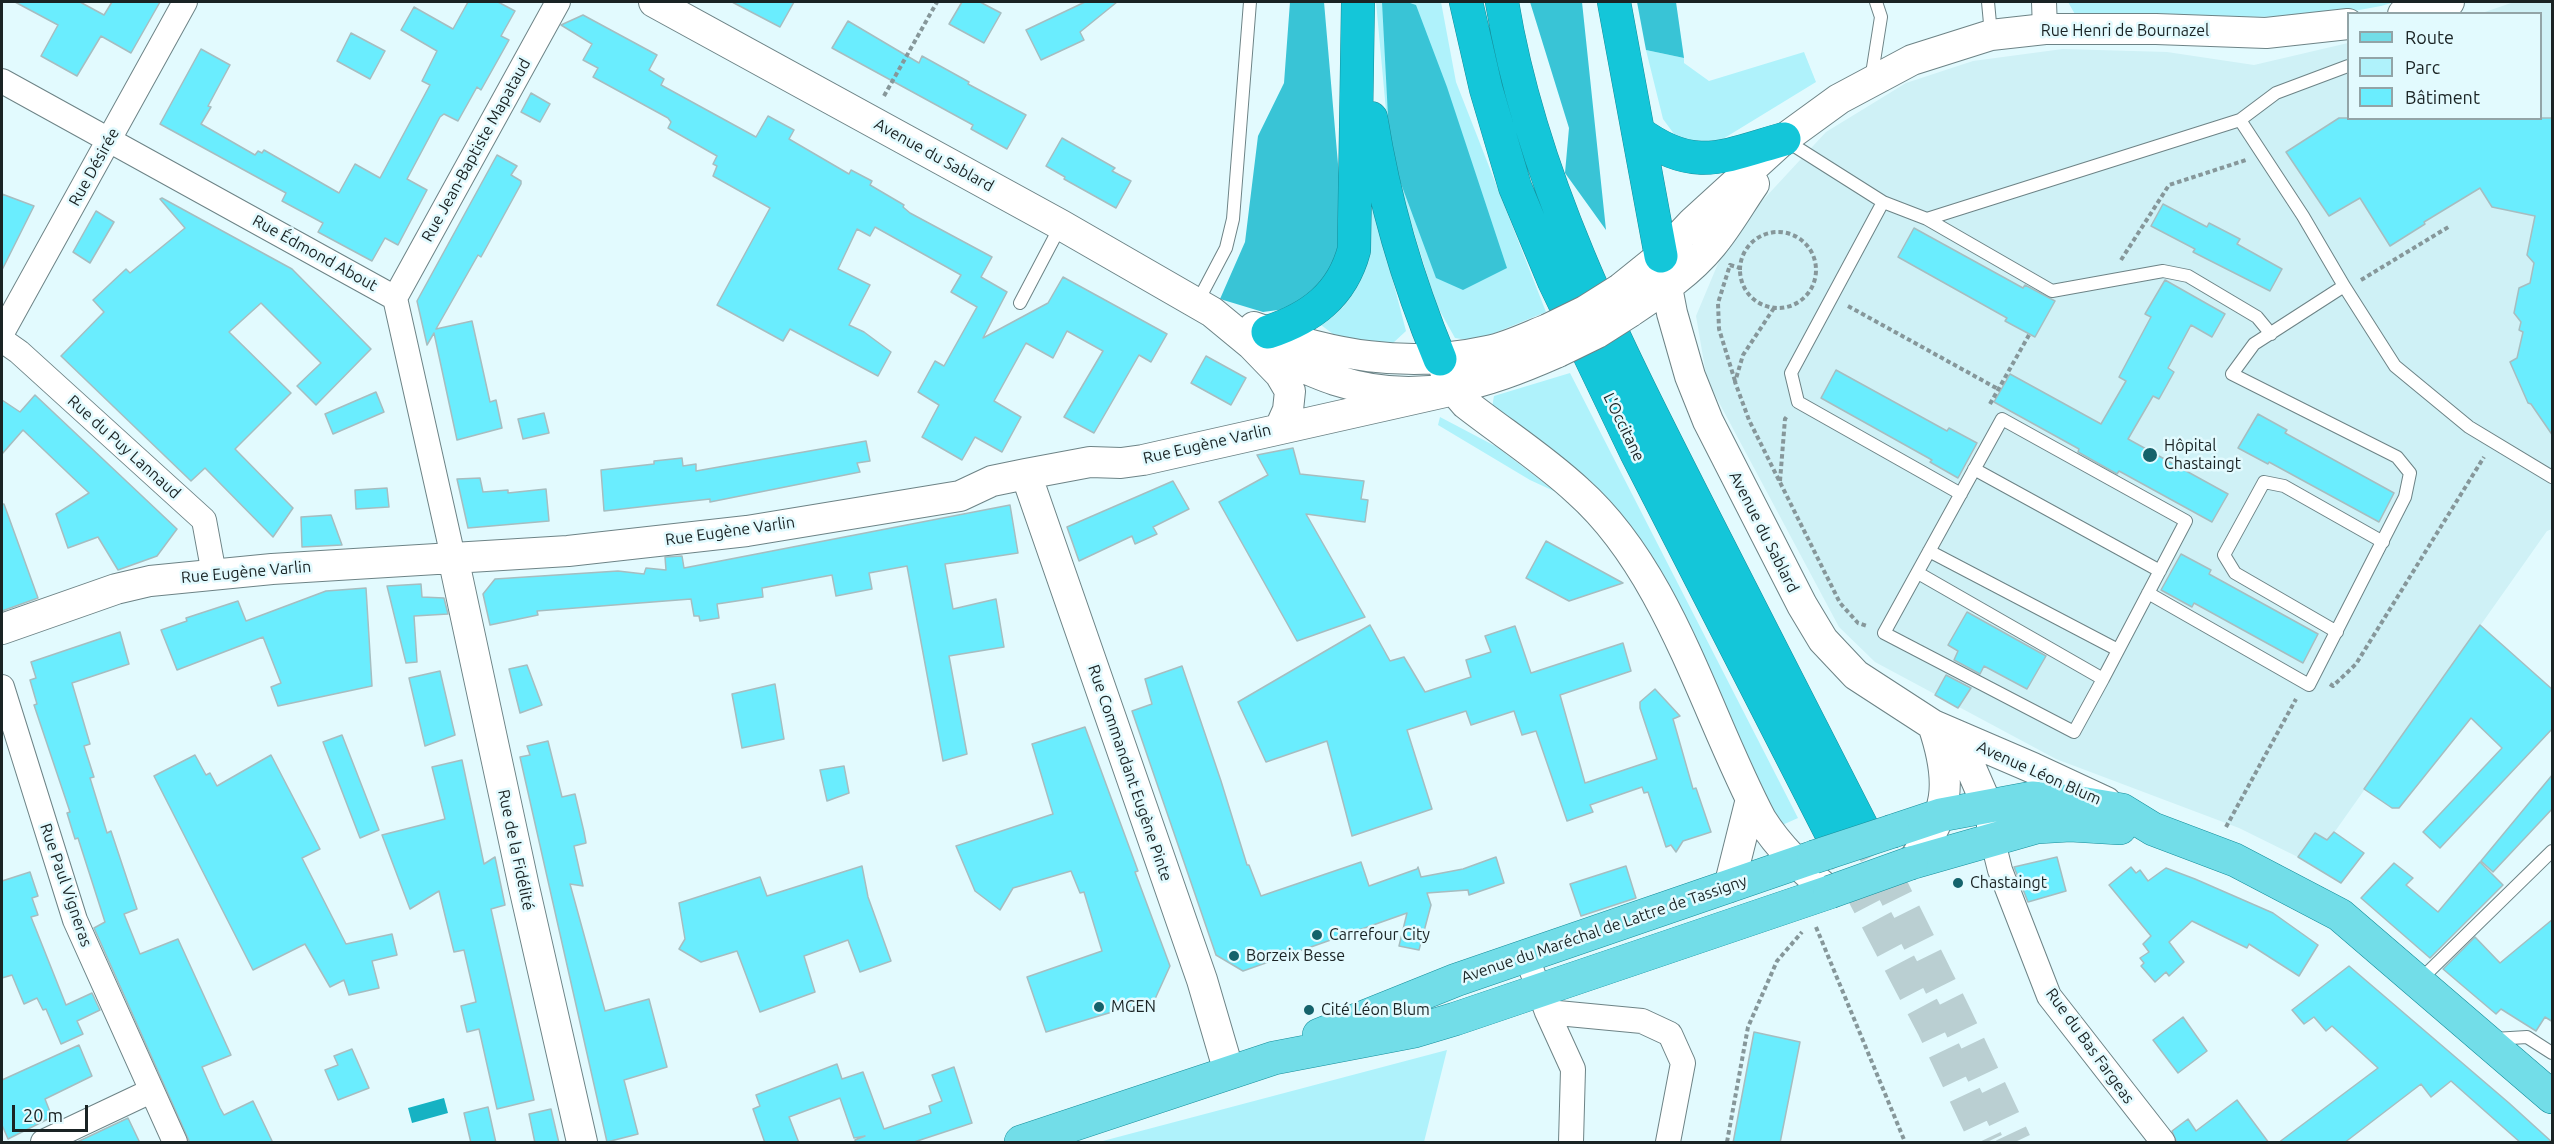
<!DOCTYPE html>
<meta charset="utf-8">
<style>
body{margin:0}
#map{position:relative;width:2554px;height:1144px;overflow:hidden;background:#e2fafe;font-family:Ubuntu,sans-serif}
canvas{display:block}
.frame{position:absolute;inset:0;border:3px solid #1a2324;pointer-events:none}
.legend{position:absolute;left:2347px;top:12px;width:195px;height:108px;box-sizing:border-box;background:#e2fafe;border:2px solid #92a4a7;margin:0;padding:8px 10px;list-style:none;font-size:18px;color:#1a2324}
.legend li{display:flex;align-items:center;gap:12px;height:30px}
.legend b{width:30px;border:2px solid #92a4a7}
.scale{position:absolute;left:12px;top:1105px;width:76px;height:27px;box-sizing:border-box;border:3px solid #1a2324;border-top:0;padding-left:8px;font-size:18px;line-height:21px;white-space:nowrap;color:#1a2324;-webkit-text-stroke:4px #e2fafe;paint-order:stroke}
</style>
<div id="map">
<canvas width="2554" height="1144"></canvas>
<div class="frame"></div>
<ul class="legend">
<li><b style="height:8px;background:#72dde8"></b>Route</li>
<li><b style="height:16px;background:#aff2fb"></b>Parc</li>
<li><b style="height:16px;background:#6aedfe"></b>Bâtiment</li>
</ul>
<div class="scale">20 m</div>
</div>
<script>
const g = document.querySelector('canvas').getContext('2d');
g.lineJoin = 'round';
function paint(path, color) { g.fillStyle = color; g.fill(path, 'evenodd'); }
function strokePath(path, color, width, dash) { g.strokeStyle = color; g.lineWidth = width; g.lineCap = dash ? 'butt' : 'round'; g.setLineDash(dash || []); g.stroke(path); }
function label(font, color, halo, rows, align = 'center') {
  g.font = font + ' Ubuntu,sans-serif'; g.lineWidth = 5; g.setLineDash([]); g.textBaseline = 'middle'; g.strokeStyle = halo; g.fillStyle = color; for (const [text, x, y, turn = 0] of rows) {
    g.save(); g.translate(x, y); g.rotate((+turn || 0) * Math.PI / 180); g.textAlign = isNaN(turn) ? turn : align; if (halo) g.strokeText(text, 0, 0); g.fillText(text, 0, 0); g.restore();
  }
}
paint(new Path2D(`
 M2514,2H2552V529L2547,531L2312,864L2239,828L2056,759L1875,662L1839,627L1707,380L1696,316L1722,254L1762,201L1826,132L1906,83L1973,61L2063,49L2167,52L2254,65L2348,43V118H2540V14L2482,13Z`), '#cff1f6');
paint(new Path2D(`
 M1376,2H1441L1456,82L1546,312L1475,341L1455,338L1436,304L1390,154Z
 M2068,2H2395L2381,6L2321,17L2076,16Z
 M1646,50L1684,58V63L1709,81L1804,52L1816,82L1713,145L1677,138L1663,119Z
 M1362,162L1406,331L1393,343L1341,340L1321,325L1343,307L1357,284Z
 M1570,373L1798,818L1780,826L1662,586L1492,407L1494,396Z
 M1440,417L1497,447L1556,492L1530,480L1438,425Z
 M1447,1050L1424,1142H1099Z`), '#aff2fb');
paint(new Path2D(`
 M1290,2H1324L1345,245L1308,306L1263,312L1220,299L1245,242L1258,136L1284,83Z
 M1382,2H1407L1416,5L1447,87L1507,268L1463,290L1436,278L1390,154Z
 M1530,2H1582L1606,230L1565,173L1569,128Z
 M1637,2H1676L1684,58L1646,50Z`), '#39c4d6');
paint(new Path2D(`
 M444,1098L448,1113L412,1123L408,1108Z`), '#16b2c3');
const building = new Path2D(`
 M15,2H80L104,15L112,2H160L131,53L101,36L77,76L41,56L58,25Z
 M468,2H498L515,11L501,36L509,40L481,90L477,87L458,121L444,114L440,117L407,179L427,190L398,245L385,238L372,261L318,232L323,223L282,201L286,193L160,124L201,49L230,65L208,106L211,107L201,124L255,155L258,151L262,153L264,150L339,193L355,164L380,178L430,85L422,81L437,51L401,30L414,7L453,29Z
 M732,2H794L780,27Z
 M962,2H980L1001,13L984,43L949,24Z
 M1085,2H1117L1080,32L1084,40L1041,60L1026,30Z
 M583,15L657,55L649,70L664,79L661,85L756,137L768,116L794,130L789,139L849,174L851,170L872,181L870,185L904,205L903,207L910,213L992,257L981,277L1007,292L983,338L1048,303L1063,277L1167,334L1151,362L1139,355L1094,433L1064,417L1103,351L1067,331L1053,358L1026,343L994,401L1021,417L1002,452L975,437L962,460L922,437L939,405L918,392L935,361L944,366L977,307L951,292L961,275L875,227L870,236L857,229L838,269L870,285L849,325L864,332L891,352L878,376L790,329L783,341L717,305L770,208L713,176L717,166L713,164L717,156L668,128L671,122L668,118L593,77L598,68L583,60L592,44L561,25Z
 M848,21L919,63L922,56L969,82L968,84L1026,115L1007,149L971,129L973,125L832,48Z
 M351,33L385,51L370,79L337,61Z
 M531,93L550,104L540,122L521,112Z
 M2339,118H2553V436L2531,404L2528,403L2510,362L2517,358L2523,332L2519,330L2521,322L2514,313L2519,288L2530,283L2534,263L2527,255L2535,216L2492,207L2480,188L2424,222L2425,224L2390,246L2360,198L2329,216L2286,152Z
 M1062,138L1115,168L1112,171L1131,181L1116,208L1064,179L1065,177L1046,166Z
 M497,155L517,166L511,175L521,181V184L481,257L478,255L436,329L472,321L490,402L496,400L502,428L457,440L434,333L427,345L417,301Z
 M2,194L34,206L2,270Z
 M162,198L292,269L371,349L316,405L297,386L321,363L261,303L229,332L291,393L235,449L293,508L273,537L205,468L191,481L61,356L104,312L93,300L126,269L130,273L185,228L160,199Z
 M2163,204L2207,227L2209,223L2240,239L2237,244L2282,269L2270,291L2193,252L2195,249L2151,226Z
 M96,211L114,222L90,263L73,252Z
 M1914,228L2023,288L2025,285L2055,301L2035,337L2005,321L2007,318L1898,257Z
 M2165,280L2225,314L2212,337L2191,325L2168,368L2174,372L2159,399L2153,396L2128,439L2228,494L2212,522L2119,471L2117,474L2078,452L2079,449L1994,402L2010,374L2101,424L2126,381L2119,377L2151,317L2145,314Z
 M1206,356L1246,378L1231,405L1191,383Z
 M1836,370L1947,431L1949,428L1977,443L1958,478L1930,462L1932,460L1821,398Z
 M376,392L384,412L333,434L325,414Z
 M35,395L177,529L157,556L118,570L98,537L68,548L56,514L89,493L23,430L2,454V400L20,412Z
 M544,413L549,433L523,439L518,419Z
 M2258,414L2287,430L2285,433L2394,493L2379,522L2269,462L2268,464L2238,448Z
 M866,441L870,461L857,463L860,472L710,502V499L604,511L601,470L654,464V461L682,458L683,466L696,464V471Z
 M1293,448L1300,474L1364,481L1361,499L1368,500L1365,522L1306,514L1365,617L1297,641L1219,502L1268,475L1257,455Z
 M480,478L483,492L508,490V493L546,489L549,521L468,528L457,479Z
 M1173,481L1189,509L1153,527L1157,534L1135,544L1132,536L1079,561L1067,527Z
 M387,488L389,507L356,509L355,490Z
 M2,504H4L38,598L2,611Z
 M1010,505L1018,553L945,564L953,609L996,599L1004,647L949,656L967,754L943,761L907,566L869,573L872,589L836,596L832,575L762,588L763,597L717,604L719,618L700,621L699,616H694L691,599L537,611L538,615L490,625L483,594L495,579L618,571L644,574L646,568L666,570L665,557L682,556L684,568Z
 M331,515L342,545L302,547L301,517Z
 M1546,541L1623,583L1569,601L1526,578Z
 M2181,554L2211,570L2209,574L2318,634L2303,663L2194,603L2192,607L2161,590Z
 M421,584L422,597L444,598L448,614L414,616L417,662L406,663L387,586Z
 M366,588L372,686L278,706L271,687L281,683L263,637L177,670L161,630L187,621L186,618L238,601L246,621L326,591Z
 M1967,612L2046,656L2027,689L1984,666L1980,674L1954,660L1958,651L1948,645Z
 M1370,625L1390,661L1404,657L1425,692L1471,677L1466,660L1491,652L1485,636L1515,626L1531,673L1623,643L1631,671L1560,695L1585,783L1657,759L1640,708V702L1655,689L1680,716L1673,719L1693,789L1696,788L1711,832L1683,841L1676,852L1671,845L1666,847L1648,792L1644,793L1642,787L1590,805L1593,812L1567,821L1536,731L1522,735L1514,711L1471,725L1466,711L1407,730L1432,809L1352,836L1327,741L1266,762L1238,702Z
 M2480,625L2553,690V728L2440,848L2423,832L2502,748L2471,718L2399,808H2392L2364,789Z
 M120,632L129,664L72,683L90,744L84,746L94,777L90,778L107,833L111,831L137,909L124,914L140,954L178,939L231,1055L202,1067L220,1108L224,1115L253,1101L273,1143H190L94,928L105,922L78,838L75,839L67,813L70,812L34,705L37,704L30,680L36,678L31,662Z
 M527,665L542,705L520,713L509,669Z
 M1182,666L1221,781L1247,865H1249L1261,896L1361,862L1369,886L1417,869L1418,867L1421,877L1463,869L1496,857L1504,883L1469,895L1468,890L1427,893L1431,905L1419,950L1399,946L1407,913L1243,971L1216,955L1132,711L1152,704L1145,679Z
 M440,671L455,735L425,746L409,678Z
 M1946,675L1971,688L1958,708L1935,695Z
 M775,684L784,739L742,748L732,694Z
 M1085,727L1138,871L1135,872L1170,966L1155,999L1046,1032L1027,977L1102,951L1084,892L1080,893L1071,871L1013,888L1000,910L975,891L956,846L1053,814L1032,744Z
 M342,735L379,830L360,838L323,742Z
 M548,741L562,797L575,794L584,832L586,843L574,846L583,886L570,884L605,1011L649,999L667,1067L624,1080L638,1134L607,1142L520,757L530,755L527,746Z
 M195,755L206,775L210,773L217,786L271,755L320,849L302,858L346,944L392,934L397,955L372,961L379,988L349,995L344,980L330,987L305,944L253,970L154,776Z
 M462,760L484,864L495,857L505,905L491,909L534,1100L497,1109L479,1029L467,1032L461,1006L476,1002L464,950L454,952L439,891L410,909L382,835L445,819L432,767Z
 M844,766L849,793L827,801L820,770Z
 M2553,774V808L2493,872L2481,861Z
 M2334,832L2364,853L2341,883L2298,857L2315,833L2327,840Z
 M2057,857L2066,891L2028,902L2014,867Z
 M2480,862L2503,885L2430,958L2361,898L2394,863L2413,878L2406,885L2438,912Z
 M862,866L868,897L891,961L860,972L848,940L804,956L815,992L760,1012L737,951L701,962L679,949L685,939L679,903L760,877L767,896Z
 M1626,866L1636,898L1581,916L1570,884Z
 M2131,867L2136,873L2140,870L2148,881L2166,868L2195,879L2273,913L2318,945L2299,976L2249,944L2247,948L2192,921L2169,942L2184,962L2169,976L2166,972L2155,982L2141,966L2144,963L2140,958L2149,952L2143,944L2151,936L2109,885Z
 M30,872L38,896L32,898L38,915L31,917L66,1005L92,993L100,1010L77,1021L83,1034L61,1044L46,1009L43,1010L37,998L24,1004L12,975L2,978V881Z
 M2553,919V1022L2545,1017L2536,1031L2501,1009L2496,1014L2443,969L2475,937L2500,963Z
 M2349,966L2509,1103L2553,1143H2521L2451,1081L2431,1097L2421,1084L2344,1143H2278L2378,1068L2332,1026L2326,1031L2314,1017L2304,1024L2292,1010Z
 M2183,1017L2207,1051L2178,1073L2153,1040Z
 M1754,1032L1800,1042L1780,1143H1733Z
 M79,1045L92,1076L45,1099L52,1117L8,1139L2,1125V1080Z
 M352,1049L369,1088L338,1100L325,1070L338,1065L334,1056Z
 M837,1064L842,1079L863,1072L884,1129L931,1113L929,1106L942,1101L932,1075L954,1067L972,1123L911,1143H856L855,1140L865,1136L854,1138L840,1098L789,1117L799,1143H765L753,1109L760,1106L756,1095Z
 M2237,1100L2269,1143H2177L2172,1131L2188,1119L2196,1131Z
 M488,1107L496,1143H471L464,1113Z
 M551,1109L559,1143H535L529,1114Z
 M128,1118L140,1143H75Z`);
paint(building, '#6aedfe');
strokePath(building, '#a6bdc0', 1.5);
strokePath(new Path2D(`
 M1861,825L1956,1017L2015,1142
 M1831,833L1933,1027L1987,1142`), '#bacfd2', 33, [33, 16]);
const service = new Path2D(`
 M1988,2L1991,34
 M1871,80L1881,17L1876,2
 M2240,120L2303,216L2344,286L2395,366L2469,427L2552,477
 M1785,140L1883,202L1927,219L2052,291L2163,271L2188,276L2257,317L2271,334
 M1883,202L1791,373L1798,402L1961,494
 M1927,219L2240,120L2276,93L2348,66
 M1020,303L1061,225
 M1197,303L1226,248L1233,219L1250,2
 M1974,469L2160,571
 M1929,551L2118,650
 M1918,573L2103,679L2186,521L2002,419L1884,633L2074,732L2103,679
 M2148,593L2309,685L2405,497L2410,473L2397,457L2232,374L2254,344L2344,286
 M2337,632L2235,573L2224,555L2264,482L2284,486L2383,542
 M2419,981L2552,851
 M2494,1039L2527,1037L2552,1053`);
const minor = new Path2D(`
 M2044,2L2045,29
 M2,81L395,298L453,557
 M395,298L558,2
 M2,333L185,2
 M2,340L19,352L204,520L214,574
 M2,687L75,920L175,1142
 M1989,826L2000,870L2049,996L2163,1142
 M1526,955L1547,1012L1573,1069L1571,1142
 M1547,1012L1642,1021L1670,1034L1683,1063L1668,1142
 M43,1142L151,1091`);
const tertiary = new Path2D(`
 M654,2L1061,225L1212,312L1252,345L1280,374L1290,391L1288,410L1280,428
 M2403,14L2449,2
 M1661,256L1672,313L1690,376L1708,421L1802,605L1823,640L1856,675L1933,725L2033,768L2106,802
 M1620,289L1661,256L1693,222L1784,139L1839,99L1912,60L1991,35L2045,29H2156L2266,33L2348,24
 M1630,312C1660,292 1689,273 1712,245C1728,226 1740,204 1754,184
 M1254,327C1332,355 1406,369 1488,351C1508,347 1528,337 1548,329
 M1263,350C1287,360 1311,372 1335,380C1417,407 1483,385 1558,352
 M1445,371L1454,390L1466,404C1503,433 1544,459 1578,491C1669,572 1705,713 1761,819C1780,849 1802,869 1830,892
 M1026,474L1202,980L1229,1072
 M453,557L524,887L582,1142
 M2,629L116,589L150,581L272,569L568,551L747,531L960,496L992,481L1026,474L1090,462L1121,463L1143,460L1454,390
 M1957,736L1987,805
 M1911,863C1949,814 1953,784 1933,725
 M1729,887L1751,799`);
const primary = new Path2D(`
 M1893,831L1941,815L2032,798L2080,803L2122,810L2153,829L2235,860L2340,915L2552,1097
 M1911,863L2037,827L2070,825L2120,828
 M1319,1035L1456,980L1814,857
 M1021,1142L1274,1058L1415,1031L1455,1019L1830,892`);
const motorway = new Path2D(`
 M1466,2L1486,89L1515,187L1554,281L1636,452L1831,833
 M1502,2C1531,178 1614,341 1694,498C1750,607 1805,716 1861,825
 M1614,2L1661,256
 M1371,118C1384,200 1408,282 1440,359
 M1638,132C1694,174 1724,156 1784,139
 M1268,332C1311,318 1342,295 1354,250L1358,2`);
strokePath(service, '#6d8386', 14);
strokePath(minor, '#6d8386', 26);
strokePath(tertiary, '#6d8386', 32);
strokePath(primary, '#168d9a', 34);
strokePath(motorway, '#168d9a', 34);
strokePath(new Path2D(`
 M884,96L937,2
 M1740 270a38 38 0 1 1 76 0a38 38 0 1 1-76 0Z
 M2121,260L2169,185L2246,160
 M2361,280L2450,226
 M1848,306L1998,389
 M1774,308L1743,355L1735,382L1749,420L1840,603L1858,623L1867,626
 M1735,381L1719,329L1718,303L1730,265L1740,268
 M1990,404L2029,335
 M1780,481L1785,419L1788,415
 M2330,684L2333,686L2356,664L2484,457
 M2226,827L2296,699
 M1816,927L1905,1142
 M1727,1142L1748,1027L1777,961L1802,932`), '#86979a', 4, [4.5, 3]);
strokePath(service, '#fff', 12);
strokePath(minor, '#fff', 24);
strokePath(tertiary, '#fff', 30);
strokePath(primary, '#72dde8', 33);
strokePath(motorway, '#14c6d9', 33);
const tertiaryBridge = new Path2D(`
 M1548,329L1585,311L1620,289
 M1558,352L1597,333L1630,312`);
const primaryBridge = new Path2D(`
 M1814,857L1893,831
 M1830,892L1911,863`);
strokePath(tertiaryBridge, '#6d8386', 32, []);
strokePath(primaryBridge, '#168d9a', 34, []);
strokePath(tertiaryBridge, '#fff', 30);
strokePath(primaryBridge, '#72dde8', 33);
for (const [x, y, r, color] of [
 [2150,455,8,"#14626b"],
 [1958,883,6,"#14626b"],
 [1317,935,6,"#14626b"],
 [1234,956,6,"#14626b"],
 [1099,1007,6,"#14626b"],
 [1309,1010,6,"#14626b"]
]) { const dot = new Path2D(); dot.arc(x, y, r, 0, 2 * Math.PI); g.fillStyle = color; g.fill(dot); strokePath(dot, '#e2fafe', 2); }
label('16px', '#1a2324', '#e2fafe', [
 ["Rue Henri de Bournazel",2125,31],
 ["Rue Jean-Baptiste Mapataud",476,150,-61],
 ["Avenue du Sablard",934,155,29],
 ["Rue Désirée",94,167,-61],
 ["Rue Édmond About",315,253,29],
 ["L'Occitane",1624,427,64],
 ["Rue Eugène Varlin",1207,444,-13],
 ["Rue du Puy Lannaud",124,447,42],
 ["Rue Eugène Varlin",730,531,-8],
 ["Avenue du Sablard",1764,532,63],
 ["Rue Eugène Varlin",246,572,-5],
 ["Rue Commandant Eugène Pinte",1130,773,71],
 ["Avenue Léon Blum",2039,773,24],
 ["Rue de la Fidélité",516,850,78],
 ["Rue Paul Vigneras",66,885,71],
 ["Avenue du Maréchal de Lattre de Tassigny",1604,929,-19],
 ["Rue du Bas Fargeas",2090,1046,54]
]);
label('16px', '#1a2324', '#e2fafe', [
 ["Hôpital",2164,446],
 ["Chastaingt",2164,464],
 ["Chastaingt",1970,883],
 ["Carrefour City",1329,935],
 ["Borzeix Besse",1246,956],
 ["MGEN",1111,1007],
 ["Cité Léon Blum",1321,1010]
], 'left');
</script>
